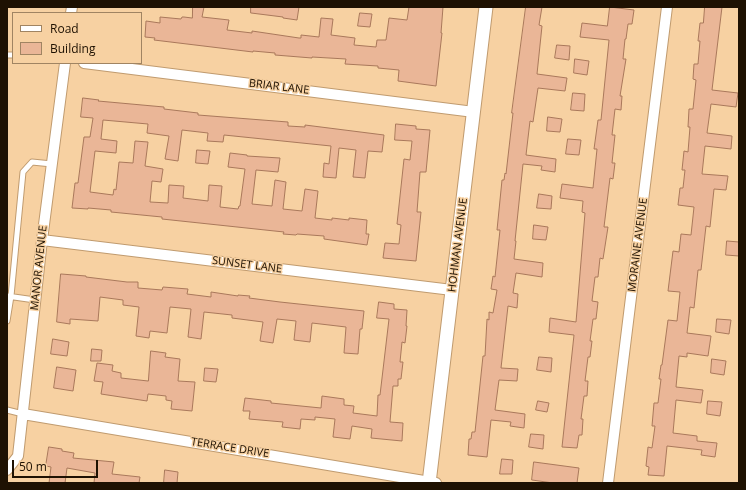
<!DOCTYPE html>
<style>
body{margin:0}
#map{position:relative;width:746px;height:490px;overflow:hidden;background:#f7d1a2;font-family:"Open Sans",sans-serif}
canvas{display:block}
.frame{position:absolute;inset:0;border:8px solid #1e1102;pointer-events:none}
.legend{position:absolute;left:12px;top:12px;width:130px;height:52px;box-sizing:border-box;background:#f7d1a2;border:1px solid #a08462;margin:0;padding:5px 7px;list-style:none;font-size:12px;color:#1e1102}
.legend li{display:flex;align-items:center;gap:8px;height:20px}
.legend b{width:20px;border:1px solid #a08462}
.scale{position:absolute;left:12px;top:460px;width:86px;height:18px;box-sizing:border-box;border:2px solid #1e1102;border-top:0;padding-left:5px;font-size:12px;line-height:14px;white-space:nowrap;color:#1e1102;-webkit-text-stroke:3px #f7d1a2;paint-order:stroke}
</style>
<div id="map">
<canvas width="746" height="490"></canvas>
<div class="frame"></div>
<ul class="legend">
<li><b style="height:5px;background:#fff"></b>Road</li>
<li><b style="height:11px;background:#eab697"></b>Building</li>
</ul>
<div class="scale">50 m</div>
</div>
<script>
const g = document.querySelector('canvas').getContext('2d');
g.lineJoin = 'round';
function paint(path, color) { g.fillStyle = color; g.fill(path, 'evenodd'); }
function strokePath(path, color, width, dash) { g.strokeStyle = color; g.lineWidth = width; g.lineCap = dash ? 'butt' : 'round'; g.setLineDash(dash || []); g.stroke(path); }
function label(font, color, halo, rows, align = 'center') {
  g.font = font + ' "Open Sans",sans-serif'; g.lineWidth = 3; g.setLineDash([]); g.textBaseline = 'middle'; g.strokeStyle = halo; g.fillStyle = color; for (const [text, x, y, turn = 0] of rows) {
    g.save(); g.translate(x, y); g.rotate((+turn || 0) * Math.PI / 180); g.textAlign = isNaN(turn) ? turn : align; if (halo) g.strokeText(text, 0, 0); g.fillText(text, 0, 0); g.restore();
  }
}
const building = new Path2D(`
 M193,7H204L202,17L229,20L227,30L252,33V31L299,38H301V35L319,37L321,18L333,19L331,35L355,38L354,45L376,47L377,40H386L389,18L407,20L409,7H443L441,33H442L436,86L398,81L399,70L378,68V66L345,64L346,59L312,57V58L275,55V53L253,51V52L154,40L155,38L145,37L146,21L160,23V17L181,19L182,17H184L192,18Z
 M251,7H299L297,20L283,18V17L251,13Z
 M526,7H542L539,25L542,26L537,74L567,78L565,91L538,88L533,122L530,121L526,155L556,159L555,172L541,170L542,166L523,164L515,241H516L514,259L543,263L542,277L516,273L513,293L518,294L517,308L508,306L501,368L518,369L517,381L499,380L495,410L525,414L524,428L510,426L511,422L491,420L487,457L468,455L469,439H471L472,432H475L483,356H485L487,319L489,320V312L493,313L497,290L491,289L493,276L495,277L500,230H497L502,180H504L505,173L506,174L513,113H512Z
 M610,7L634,10L632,24H628L626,39H625L623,59H626L620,96H622L621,110L615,109L612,135H615L612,163H615L613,179L610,178L604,227H608L603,259L600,258L598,277H595L592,301L598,302L596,319H593L590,341H592L590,357H588L585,381H588L587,396H584L581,419H583L582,435H579L577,448L562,447L574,335L549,332L550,318L576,322L585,213L582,212L583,201L560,198L562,184L593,188L597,149H594L598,120H601L609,40L580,37L582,23L607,26Z
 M705,7H722L712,90L738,93L736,107L711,104L707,133L732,136L731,149L705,146L702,174L728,176L726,190L714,189L710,227L706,226L701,270H698L694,308L690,307L687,333L711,336L708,356L687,353V357L679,356L676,387L703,390L701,403L676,400L673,433L697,436V441L717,443L715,457L701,455L702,450L667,446L664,476L648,475L649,467L646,466L648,447L652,448L655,426H652L654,403H658L661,379H659L661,365H662L668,320L677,321L680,292L668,291L673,251L679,252L681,234L691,235L694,207L678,205L680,188H683L685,170H682L684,151L688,152L690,127H688L689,109H693L696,80L693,79L694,64H698L700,41H698L700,23H703Z
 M360,13L372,14L370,27L358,26Z
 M557,45L570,46L569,60L555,58Z
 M575,59L589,61L587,75L574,73Z
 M573,93L585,94L584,111L571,110Z
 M83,98L99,100L98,101L164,107V109L198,113V115L288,122V126L305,127V125L384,135L382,152L368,151L365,178L353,177L356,150L339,148L336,178L323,177L324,163L329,164L331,146L224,135L223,142L207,141L208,133L182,130L178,161L165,159L169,136L147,133L148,124L103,120L101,139L117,141L116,153L95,151L90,192L113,195L114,189L116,190L119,162L133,163L135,141L148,142L145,166L163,169L161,182L152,181L150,202L168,203L169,185L184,186L183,198L208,201L209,185L222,186L220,207L238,209L239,206H240L245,169L228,167L230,153L247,155V156L280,158L278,172L256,170L252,204L272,206L275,180L286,182L283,209L302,211L305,189L318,191L315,218L332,220V218L349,220V218L367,220L366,234H369L367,245L324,239V236L297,234L296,235L283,234L284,232L162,219V217L111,212V210L88,208V209L72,208L75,183H78L84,137H90L93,118L81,117Z
 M548,117L562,119L560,132L547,131Z
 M396,124L416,126V129L430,130L426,172H420L417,212H421L416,261L383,258L385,243L399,244L401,225L397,224L404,159L410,160L412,141L395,140Z
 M568,139L581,140L579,155L566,154Z
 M197,150L210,151L208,164L196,163Z
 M539,194L552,196L551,209L537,208Z
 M534,225L548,227L546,240L533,239Z
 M727,241L739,242V256L726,255Z
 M61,274L86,276V277L127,282H138V288L162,290L163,287L188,289L187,294L211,297V292L238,296V295L250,296L249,298L280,302L364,311L362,329H360L358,354L344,353L346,327L312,323L310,342L294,340L296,321L277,319L273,343L260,341L263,322L232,318V315L204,312L201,339L188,337L191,309L170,307L167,333L150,331L149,338L136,336L139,307L123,305V300L100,297L98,321L70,319V324L57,322Z
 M379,302L394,304V309L407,310L406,326H407L405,343L402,342L400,362H403L401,379H398V386H393L390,422L403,423L402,441L371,438L372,429L352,426L350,439L333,437L335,419L315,417V420L301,419L300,429L282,427L283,422L249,419L250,411H243L245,398L271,401V403L321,408L322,396L344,399V405L354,406L353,413L377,416L378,395H380L389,319L377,318Z
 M717,319L731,320L729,334L716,332Z
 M53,339L69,342L67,356L51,354Z
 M92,349L102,350L101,361H91Z
 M151,351L166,353L165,357L180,359L178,381L195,382L192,411L171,409L172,401L166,400V396L148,394L147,401L101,394L103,382L94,381L97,363L113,365L112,371L121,373V378L148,381Z
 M539,357L552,358L551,372L537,370Z
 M712,359L726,361L724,375L711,373Z
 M57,367L76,370L73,391L54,388Z
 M205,368L218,369L216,382L204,381Z
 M538,401L549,403L547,412L536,410Z
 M708,401L722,402L720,416L707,414Z
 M531,434L544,435L543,449L529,447Z
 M49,447L62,449V451L74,453L73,458L114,462L112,474L140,477L139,483H94L95,473L67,468L65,483H49L51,467L46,466Z
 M502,459L513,460L512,474H500Z
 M534,462L579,468L577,483H553L532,480Z
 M165,470L178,472L177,483H164Z`);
paint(building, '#eab697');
strokePath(building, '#a9785b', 1);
const service = new Path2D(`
 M7,55H13
 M7,296L35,300
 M7,321L11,296L23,172L32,162L52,164
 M7,410L23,414`);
const minor = new Path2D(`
 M71,13L72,7
 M84,63L474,112
 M42,240L452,290
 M23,414L436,483
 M7,470L18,456L42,240L65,63
 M608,483L667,7`);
const tertiary = new Path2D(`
 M429,483L486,7`);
strokePath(service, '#c09b6f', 7);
strokePath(minor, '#c09b6f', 12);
strokePath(tertiary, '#c09b6f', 15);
strokePath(service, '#fff', 5);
strokePath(minor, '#fff', 10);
strokePath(tertiary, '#fff', 13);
label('11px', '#1e1102', '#f7d1a2', [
 ["BRIAR LANE",279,87,7],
 ["HOHMAN AVENUE",458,245,-83],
 ["MORAINE AVENUE",638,245,-83],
 ["SUNSET LANE",247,265,7],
 ["MANOR AVENUE",39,268,-84],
 ["TERRACE DRIVE",230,448,9]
]);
</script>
